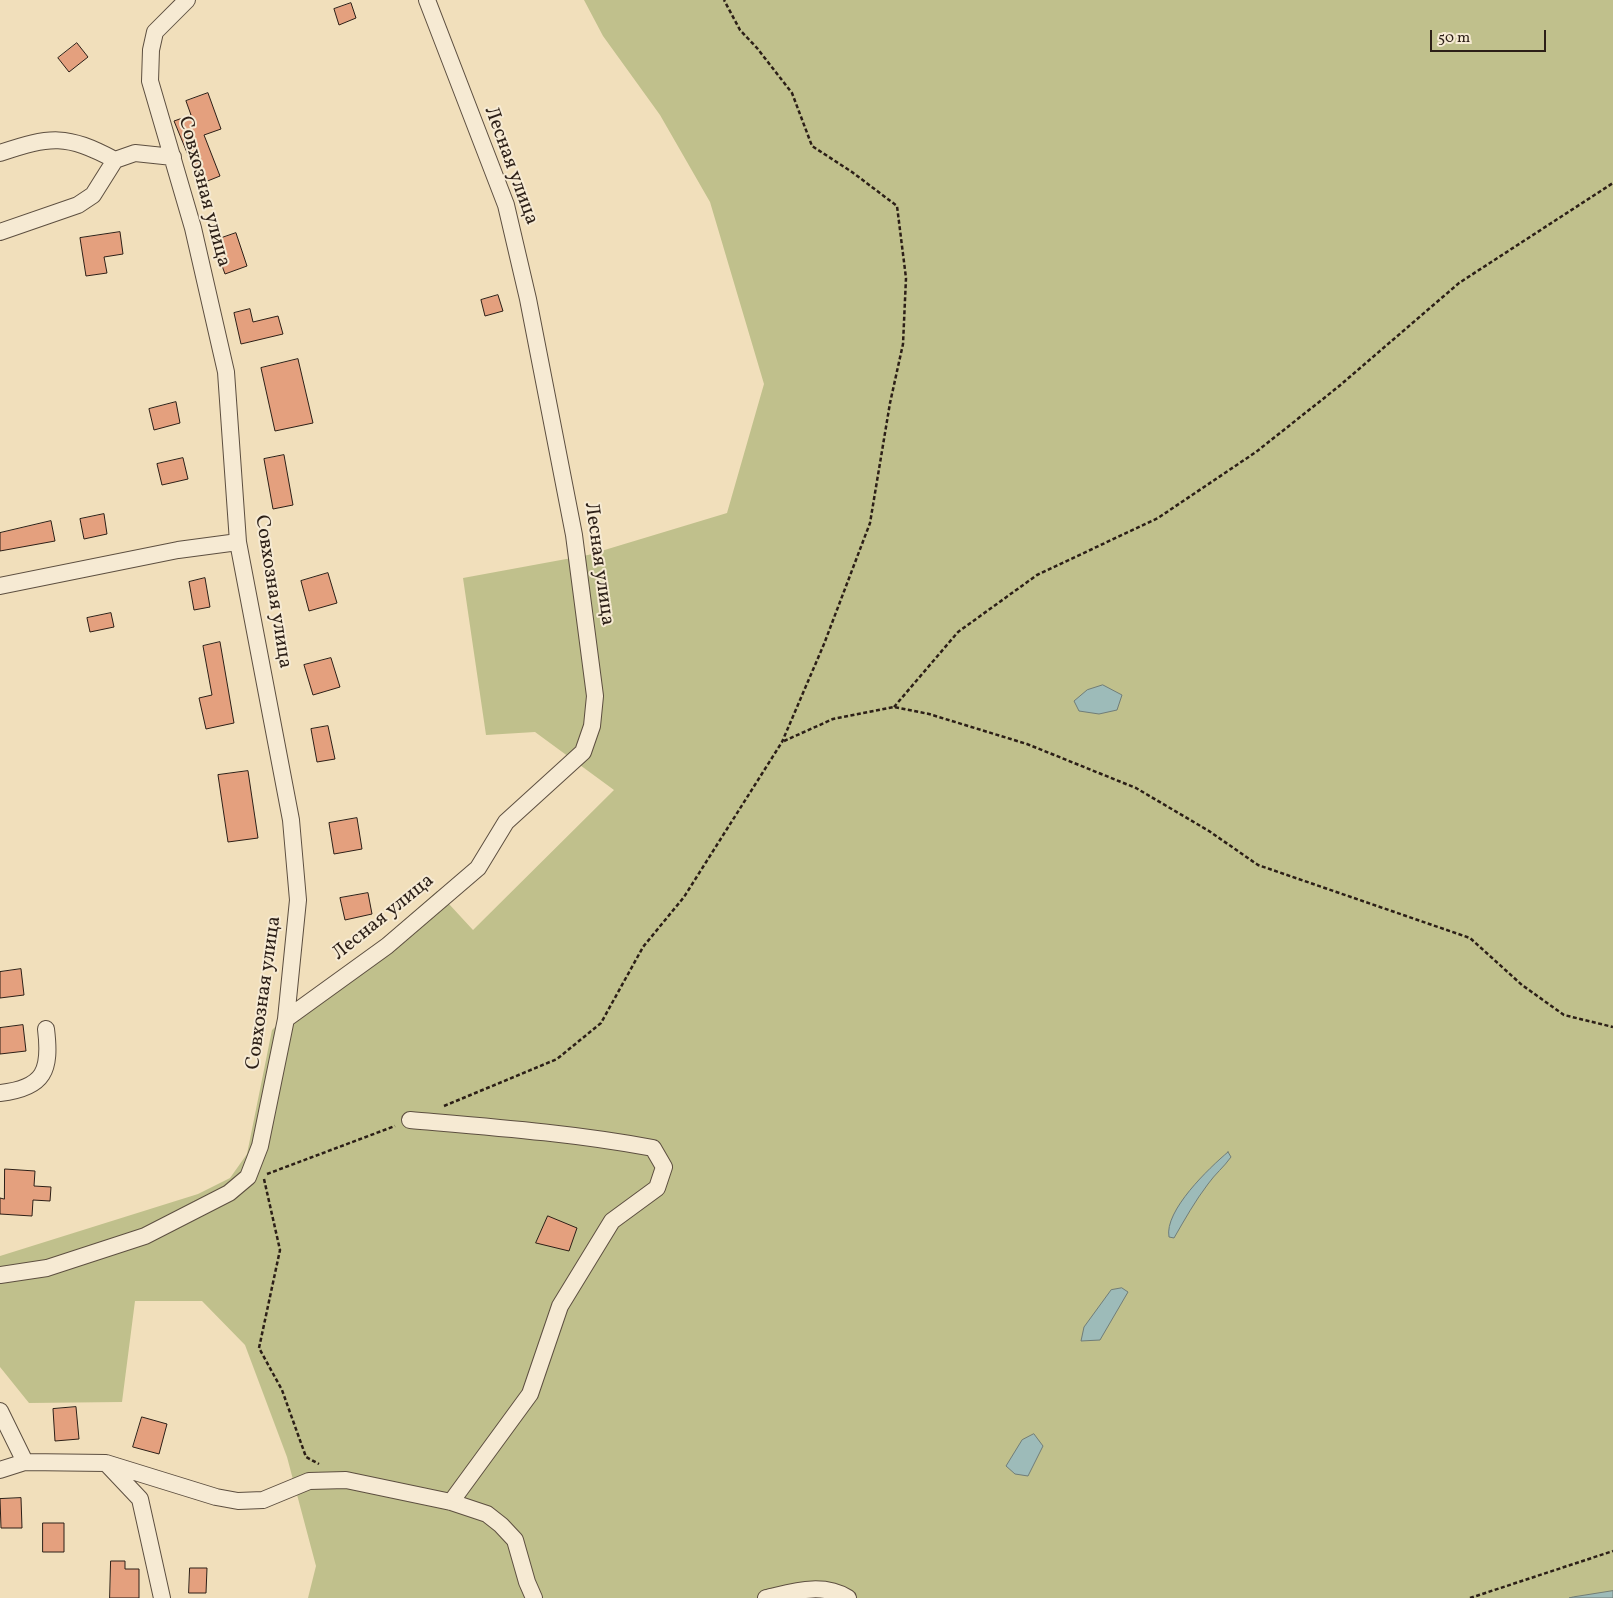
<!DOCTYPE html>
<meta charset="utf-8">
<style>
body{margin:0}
#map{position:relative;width:1613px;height:1598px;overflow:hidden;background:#f1dfbb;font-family:Vollkorn,serif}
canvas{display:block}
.scale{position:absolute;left:1430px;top:30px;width:116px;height:22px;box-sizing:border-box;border:2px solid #2c1f17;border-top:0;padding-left:6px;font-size:15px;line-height:18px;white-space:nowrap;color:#2c1f17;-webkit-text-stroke:4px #f6ead3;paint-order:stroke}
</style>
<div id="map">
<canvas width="1613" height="1598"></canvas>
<div class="scale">50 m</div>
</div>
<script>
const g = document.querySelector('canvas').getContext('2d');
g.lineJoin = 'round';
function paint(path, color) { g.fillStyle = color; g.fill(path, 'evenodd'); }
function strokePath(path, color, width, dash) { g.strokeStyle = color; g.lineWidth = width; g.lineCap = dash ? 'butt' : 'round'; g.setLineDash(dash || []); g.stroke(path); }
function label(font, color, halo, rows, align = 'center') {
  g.font = font + ' Vollkorn,serif'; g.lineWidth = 4; g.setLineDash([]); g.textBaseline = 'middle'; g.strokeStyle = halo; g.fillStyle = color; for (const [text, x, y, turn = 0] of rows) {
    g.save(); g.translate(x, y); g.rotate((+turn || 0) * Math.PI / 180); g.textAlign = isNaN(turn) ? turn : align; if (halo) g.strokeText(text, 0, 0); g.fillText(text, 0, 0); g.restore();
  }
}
paint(new Path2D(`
 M584,0H1613V1598H308L316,1566L287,1457L245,1345L202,1301H135L122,1402L29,1403L0,1367V1256L198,1194L230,1178L247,1154L272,1030L317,987L383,939L437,891L473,930L614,790L535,732L486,735L463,578L588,555L727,513L764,384L710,202L660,115L603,36Z`), '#c0c08c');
const water = new Path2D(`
 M1103,685L1122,695L1117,710L1099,714L1079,711L1074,701L1087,690Z
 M1228,1152L1231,1157C1224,1167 1215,1174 1208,1184C1195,1201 1185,1219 1174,1238L1169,1237C1164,1211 1209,1168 1228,1152Z
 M1122,1288L1128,1292L1100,1340L1081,1341L1084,1327L1111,1290Z
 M1034,1434L1043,1446L1028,1476L1015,1474L1006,1466L1022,1440Z
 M1613,1591V1598H1569L1573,1597Z`);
paint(water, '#9dbbb9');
strokePath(water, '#707d78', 1);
const building = new Path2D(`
 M351,3L356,18L339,25L334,9Z
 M77,43L88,57L69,72L58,58Z
 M208,93L221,129L204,135L220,176L200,184L174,121L191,115L186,101Z
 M120,232L123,254L104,257L107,273L86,276L80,238Z
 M236,233L247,266L225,274L213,241Z
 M498,295L503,311L485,316L481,300Z
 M250,309L253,322L278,316L283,334L241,344L234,313Z
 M298,359L313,423L275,431L261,368Z
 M176,402L180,423L154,430L149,409Z
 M284,455L293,505L273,509L264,459Z
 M183,458L188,479L162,485L157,464Z
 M104,514L107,534L84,539L80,519Z
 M51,521L55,541L0,551V533Z
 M328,573L337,603L309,611L301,581Z
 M205,578L210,607L194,610L189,582Z
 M111,613L114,627L90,632L87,618Z
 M220,642L234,723L206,729L199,698L212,695L203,646Z
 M331,658L340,687L313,695L304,665Z
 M328,726L335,759L317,762L311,729Z
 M248,771L258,838L228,842L218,775Z
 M357,818L362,849L334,854L329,823Z
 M368,893L372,914L345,920L340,898Z
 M21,969L24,995L0,998V972Z
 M23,1025L26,1051L0,1054V1028Z
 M5,1169L35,1171L34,1186L51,1187L50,1201L33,1200L32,1216L0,1214V1198L4,1199Z
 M548,1216L577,1228L569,1251L536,1243Z
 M76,1407L79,1439L55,1441L53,1409Z
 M142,1417L167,1424L159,1454L133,1447Z
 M21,1498L22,1528H1L0,1499Z
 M43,1523H64V1552H43Z
 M111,1561H125V1569H139V1598H110Z
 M190,1568H207L206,1593H189Z`);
paint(building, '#e4a07e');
strokePath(building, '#2c1f17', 1);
const minor = new Path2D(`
 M0,153C51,136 66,134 115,160
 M0,232L78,205L93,195L115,160L135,153L173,157
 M0,586L178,550L238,542
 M286,1019L387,946L478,868L506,822L583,752L592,726L595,696L574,535L528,299L506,205L427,0
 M0,1093C45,1088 51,1070 46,1029
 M410,1120C491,1127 573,1133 653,1148L664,1167L657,1188L612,1221L560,1306L530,1394L451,1502
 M0,1275L47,1268L145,1236L229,1193L248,1177L260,1146L286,1019L298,900L291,820L238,542L226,372L193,228L150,81L151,50L155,32L187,0
 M0,1411L25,1462
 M106,1463L140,1499L162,1598
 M0,1470L25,1462L106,1463L216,1497L238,1501L263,1500L309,1481L346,1480L451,1502L487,1514L501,1525L515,1540L527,1582L534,1598
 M766,1598C793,1592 822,1582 848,1598`);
strokePath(minor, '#5d4f40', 18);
strokePath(new Path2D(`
 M894,707L958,632L1037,575L1158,518L1256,452L1338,387L1459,283L1613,183
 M784,741L833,719L894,707L929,714L1027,744L1136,788L1209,831L1258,865L1470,938L1522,985L1564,1015L1613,1027
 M444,1106L557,1059L601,1023L643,947L684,897L782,742L824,644L870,523L890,403L903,344L906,278L897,206L852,172L812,146L792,93L757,48L740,30L724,0
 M267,1174L395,1126
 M264,1179L280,1250L259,1348L282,1390L306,1457L319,1464
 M1470,1598L1613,1551`), '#2c1f17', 2.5, [4, 2.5]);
strokePath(minor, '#f6ead3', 16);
label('20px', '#2c1f17', '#f6ead3', [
 ["Лесная улица",510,166,70],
 ["Совхозная улица",203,192,75],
 ["Лесная улица",598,564,82],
 ["Совхозная улица",272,592,81],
 ["Лесная улица",384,918,-39],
 ["Совхозная улица",265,993,-82]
]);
</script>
